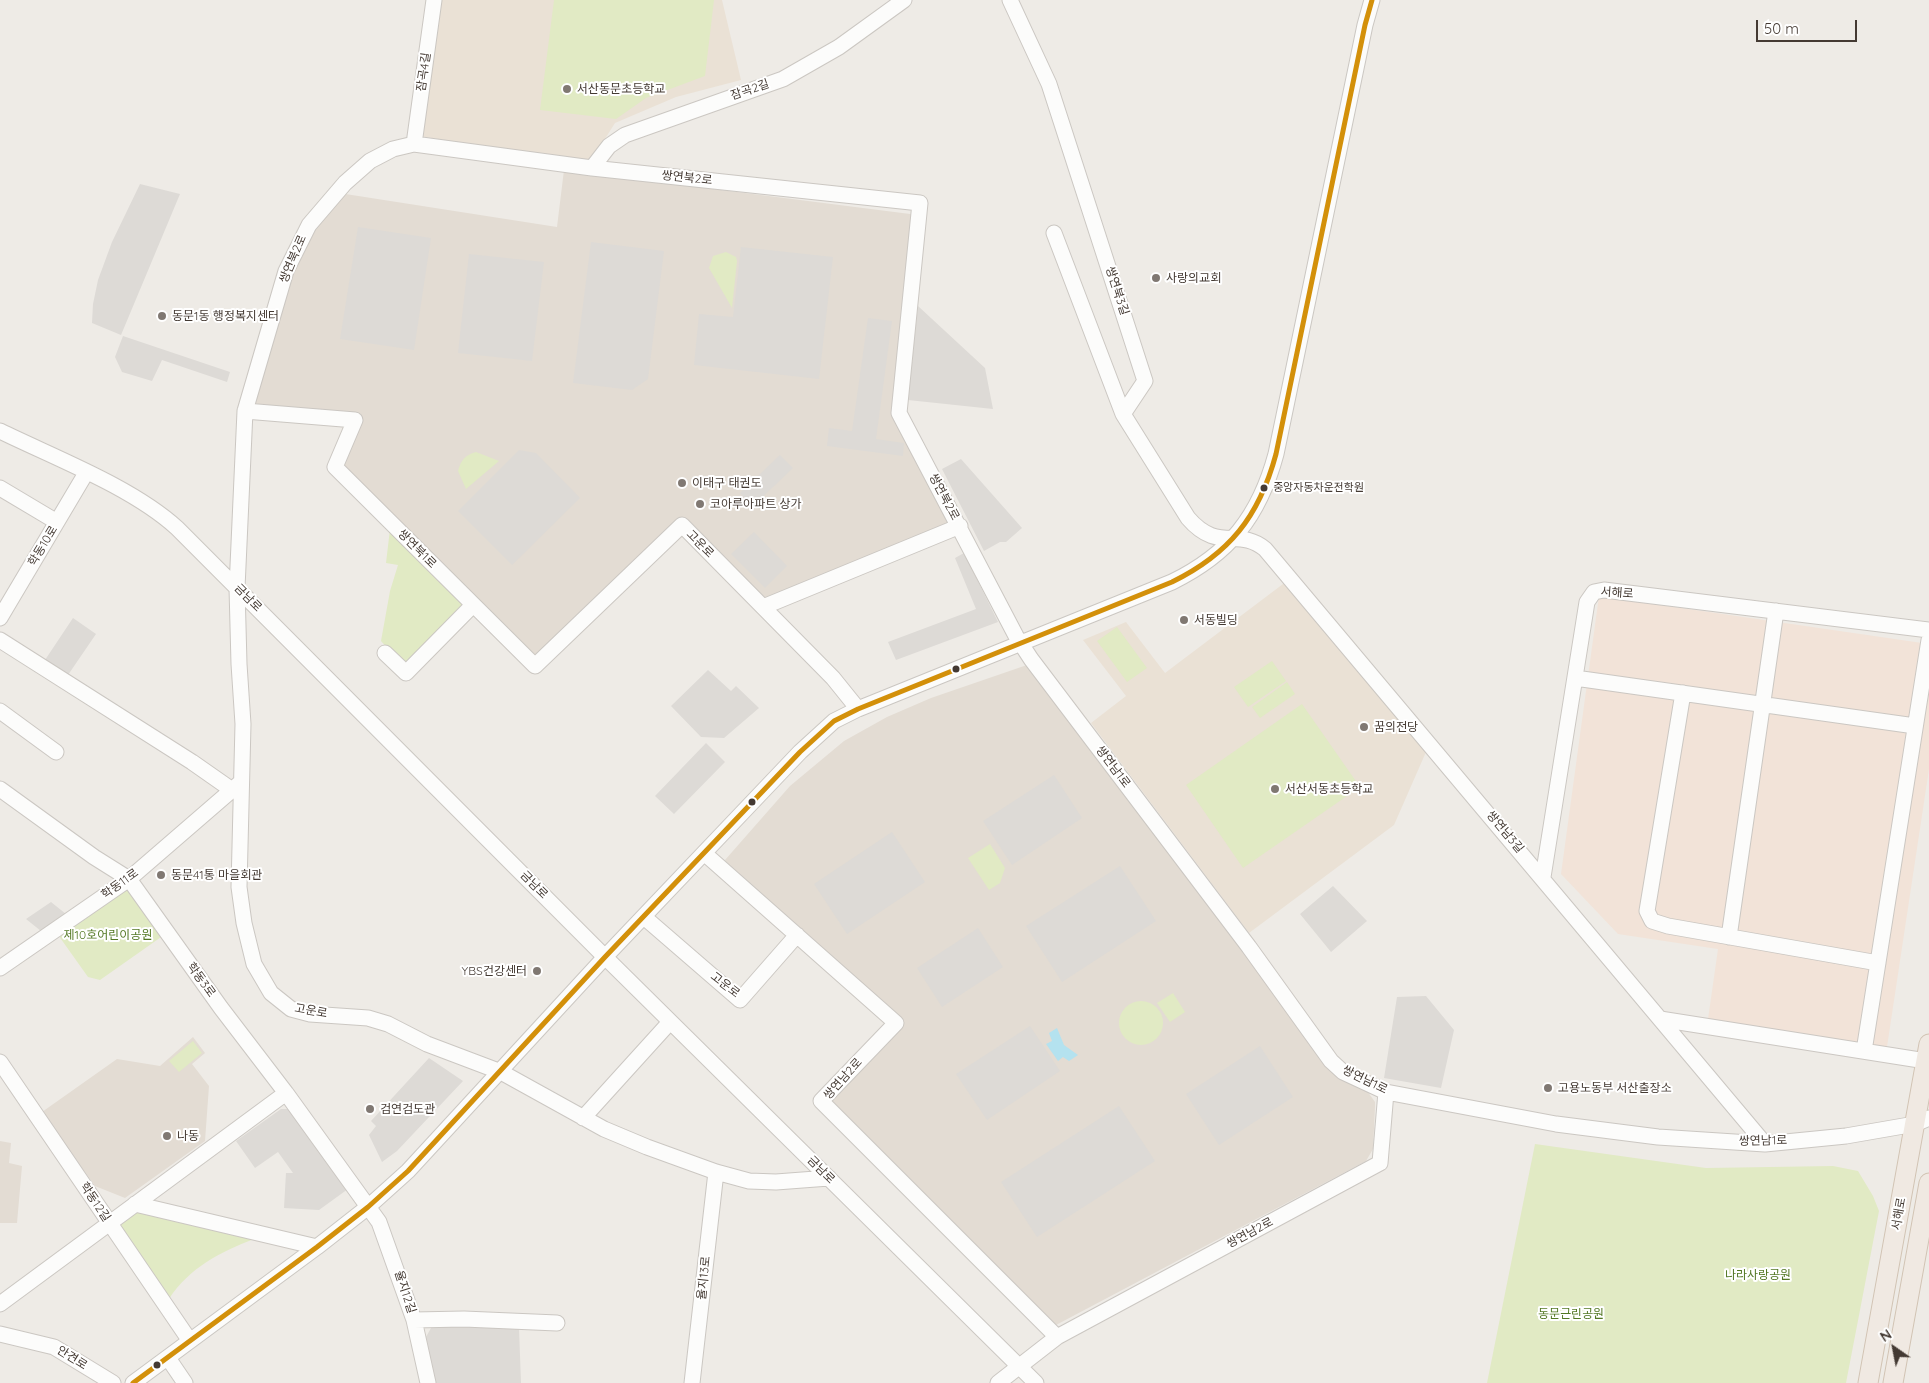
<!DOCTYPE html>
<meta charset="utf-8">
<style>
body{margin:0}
#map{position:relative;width:1929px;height:1383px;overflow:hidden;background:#eeebe6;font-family:Quicksand,sans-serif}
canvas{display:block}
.north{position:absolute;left:1869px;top:1323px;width:50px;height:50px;-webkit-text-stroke:4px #fff;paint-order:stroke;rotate:327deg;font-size:14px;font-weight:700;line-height:20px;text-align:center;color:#443a33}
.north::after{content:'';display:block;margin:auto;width:18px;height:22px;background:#443a33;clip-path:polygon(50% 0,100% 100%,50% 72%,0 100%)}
.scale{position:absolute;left:1756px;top:20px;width:101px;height:22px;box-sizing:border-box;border:2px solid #443a33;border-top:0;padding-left:6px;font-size:15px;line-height:18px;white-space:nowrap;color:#443a33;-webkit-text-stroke:4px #fff;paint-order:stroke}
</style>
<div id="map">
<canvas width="1929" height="1383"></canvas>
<div class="north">N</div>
<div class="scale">50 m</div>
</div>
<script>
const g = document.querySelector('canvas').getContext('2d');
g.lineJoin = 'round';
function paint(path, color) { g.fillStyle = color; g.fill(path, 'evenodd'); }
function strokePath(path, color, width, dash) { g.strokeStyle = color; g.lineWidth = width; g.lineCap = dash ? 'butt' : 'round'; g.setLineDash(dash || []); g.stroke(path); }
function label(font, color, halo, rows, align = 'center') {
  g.font = font + ' Quicksand,"Noto Sans KR",sans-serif'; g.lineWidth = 4; g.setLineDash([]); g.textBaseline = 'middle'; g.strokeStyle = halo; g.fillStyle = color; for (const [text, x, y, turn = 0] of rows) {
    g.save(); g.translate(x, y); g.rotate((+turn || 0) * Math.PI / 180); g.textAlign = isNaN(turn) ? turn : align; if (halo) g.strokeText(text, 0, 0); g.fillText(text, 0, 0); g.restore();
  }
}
paint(new Path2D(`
 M564,170L918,215L899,413L960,526L765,605L682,526L535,666L335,467L355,421L245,411L286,271L339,193L557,227Z
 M1027,665L1329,1062L1365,1088L1375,1102V1107L1373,1149L1366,1161L1056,1325L832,1102L831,1099L898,1027L726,863L725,860L790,786L844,741L887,717L931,698Z
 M193,1037L205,1053L192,1064L209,1086L205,1141L125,1198L95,1186L42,1112L117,1059L160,1066Z
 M0,1141L11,1143L9,1163L22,1166L17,1223H0Z`), '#e3dcd3');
paint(new Path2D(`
 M1599,596L1929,644V769L1885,1060L1706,1033L1718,949L1618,934L1561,874Z`), '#f2e3d8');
paint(new Path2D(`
 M438,0H722L741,80L676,97L615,123L589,164L420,136Z
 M1287,581L1426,752L1394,825L1249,933L1091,723L1126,696L1083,640L1126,622L1165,673Z`), '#eae1d5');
paint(new Path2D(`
 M554,0H714L705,76L646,98L616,119L540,110Z
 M726,252L736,257L737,261L732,308L709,268L713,256Z
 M476,452L499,461L466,489L458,471C461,460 465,455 476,452Z
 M390,529L462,601L461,611L410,662H400L381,641L390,591L398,565L386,563Z
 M1117,627L1147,668L1127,682L1097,641Z
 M1272,661L1286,681L1248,707L1234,687Z
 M1287,682L1295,694L1260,718L1252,707Z
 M1302,704L1360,787L1243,868L1186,785Z
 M990,844L1005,868L1000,883L989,890L968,858Z
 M127,883L164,935L100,980L88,977L56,932Z
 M1173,993L1185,1012L1170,1022L1157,1003Z
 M1119 1023a22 22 0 1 1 44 0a22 22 0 1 1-44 0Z
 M193,1041L202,1053L179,1072L169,1061Z
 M1535,1144L1706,1168L1833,1166L1858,1171L1873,1196L1879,1211L1846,1383H1487Z
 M135,1212L254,1239C220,1252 189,1268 169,1299L120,1227L125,1218Z`), '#e1eac4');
paint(new Path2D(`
 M140,184L180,194L121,335L92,323L93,304L98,280L112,242Z
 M358,227L431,238L414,350L340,339Z
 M591,242L664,251L648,379L632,390L573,383Z
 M741,247L833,257L819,379L694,365L699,314L733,317Z
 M469,254L544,262L532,361L458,353Z
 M918,306L985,368L993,409L908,400Z
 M868,318L892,321L876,439L904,443L903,456L827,446L829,428L852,431Z
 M123,336L230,372L227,382L162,360L152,381L122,372L115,357Z
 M519,450L536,453L580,498L512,565L458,511Z
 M780,455L793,468L752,507L740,493Z
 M961,459L1022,528L1006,542H1000L984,551L942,469Z
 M754,532L787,566L765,588L731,554Z
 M964,553L998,622L896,660L888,642L976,609L955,558Z
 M73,618L96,634L68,675L45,660Z
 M708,670L731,691L736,686L759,708L724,738L701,737L671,706Z
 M706,743L725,762L674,814L655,796Z
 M1054,775L1082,818L1012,865L983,821Z
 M892,832L925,882L847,934L814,884Z
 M1120,866L1156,921L1062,982L1026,926Z
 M1333,886L1367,921L1331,952L1300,914Z
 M51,902L66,914L41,931L26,919Z
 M978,928L1003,967L942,1007L917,968Z
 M1426,996L1454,1030L1441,1088L1384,1078L1397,997Z
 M1030,1026L1060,1071L987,1120L956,1074Z
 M1260,1046L1293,1097L1219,1145L1186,1094Z
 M429,1058L463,1081L397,1151L382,1162L369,1135L376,1126L371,1121Z
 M1119,1106L1155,1161L1037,1237L1001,1182Z
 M281,1109H291L348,1189L319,1210L284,1208L286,1173H293L278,1152L255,1168L236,1141Z
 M464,1324L519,1328L521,1383H435L426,1337L431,1328Z`), '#dddad6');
paint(new Path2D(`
 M1057,1028L1064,1045L1078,1055L1069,1061L1063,1057L1058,1061L1046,1044L1052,1041L1049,1033Z`), '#b4e2ef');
const minor = new Path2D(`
 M1010,0L1049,84L1145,381L1123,414L1188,518C1218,553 1238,527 1265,549L1765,1144
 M414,144L434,0
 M592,168L609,146L625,135L783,79L839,47L904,0
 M1054,233L1123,414
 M245,411L355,420L335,467L535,666L682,525L833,678L858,709
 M0,431C55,458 132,487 177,528L605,957L1036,1383
 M0,488L57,522
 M763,607L960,526
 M0,618L86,473
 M0,640L192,762L232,790
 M385,653L406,673L472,606
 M1575,678L1915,726
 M1683,693L1647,911L1652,921L1668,926L1878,963
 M0,711L56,752
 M0,789L94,857L129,879L221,1008L286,1093L379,1222L414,1320L428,1383
 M704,853L896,1023L821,1101L1057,1337
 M1543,877L1587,602L1594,592L1604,590L1929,630
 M644,917L740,1000L797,935
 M1729,937L1776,611
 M0,968L129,879L240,783
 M1660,1019L1926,1061
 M1864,1051L1929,640
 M0,1062L190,1341
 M583,1118L670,1022
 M829,1178L776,1182L749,1181L716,1172L647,1147L604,1129L501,1072L427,1044L388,1024L368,1018L310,1014L291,1009L271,993L254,964L244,923L239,887L243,724L239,664L237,588L245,411L286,271L309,225L345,183L370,161L393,149L414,144L592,168L920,203L899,413L1016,636L1031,659L1249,947L1331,1061L1343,1072L1386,1092L1556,1124L1658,1137L1765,1144L1846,1136L1915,1124L1929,1118
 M135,1204L317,1247
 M0,1304L286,1093
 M414,1320L464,1319L557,1323
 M0,1334L54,1347L113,1383
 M168,1358L185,1383
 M133,1383L317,1247L368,1207L408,1171L605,957L800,752L834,721L858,709L1172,582C1229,554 1259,517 1276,454L1365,25L1372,0
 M692,1383L716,1172
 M998,1383L1057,1337L1380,1163L1386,1092`);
const major = new Path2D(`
 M1868,1383L1929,1044
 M1893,1383L1929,1183`);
strokePath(minor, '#cbc7c2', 17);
strokePath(major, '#d1c3b3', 21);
strokePath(minor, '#fcfcfb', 15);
strokePath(major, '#f0e9e2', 19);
strokePath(new Path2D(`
 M133,1383L317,1247L368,1207L408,1171L605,957L800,752L834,721L858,709L1172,582C1229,554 1259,517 1276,454L1365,25L1372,0`), '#d3900a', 5);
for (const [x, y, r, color] of [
 [567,89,5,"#807872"],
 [1156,278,5,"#807872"],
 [162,316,5,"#807872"],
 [682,483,5,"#807872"],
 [1264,488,4.5,"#443a33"],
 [700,504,5,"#807872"],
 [1184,620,5,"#807872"],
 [956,669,4.5,"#443a33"],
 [1364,727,5,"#807872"],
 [1275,789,5,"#807872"],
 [752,802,4.5,"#443a33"],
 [161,875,5,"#807872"],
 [537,971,5,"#807872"],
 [1548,1088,5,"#807872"],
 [370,1109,5,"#807872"],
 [167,1136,5,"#807872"],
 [157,1365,4.5,"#443a33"]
]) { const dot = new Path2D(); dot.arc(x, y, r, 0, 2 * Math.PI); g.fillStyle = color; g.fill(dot); strokePath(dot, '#fff', 2); }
label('11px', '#443a33', '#fff', [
 ["중앙자동차운전학원",1273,488]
], 'left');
label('12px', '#443a33', '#fff', [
 ["잠곡4길",424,72,-82],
 ["잠곡2길",750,90,-19],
 ["쌍연북2로",687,178,6],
 ["쌍연북2로",293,259,-67],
 ["쌍연북3길",1117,291,72],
 ["쌍연북2로",944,497,62],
 ["고운로",700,544,45],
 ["학동10로",43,546,-59],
 ["쌍연북1로",417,549,45],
 ["서해로",1617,593,4],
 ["금남로",248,598,45],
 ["쌍연남1로",1113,767,53],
 ["쌍연남3길",1505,832,50],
 ["학동11로",120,884,-36],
 ["금남로",534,885,45],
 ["학동3로",201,980,54],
 ["고운로",725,985,38],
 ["고운로",311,1011,10],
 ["쌍연남2로",843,1079,-48],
 ["쌍연남1로",1365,1080,26],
 ["쌍연남1로",1763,1141,-1],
 ["금남로",821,1170,45],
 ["학동12길",95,1202,56],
 ["서해로",1899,1214,-80],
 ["쌍연남2로",1250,1233,-28],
 ["율지13로",704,1278,-84],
 ["율지12길",405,1292,72],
 ["안견로",72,1358,32]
]);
label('12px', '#443a33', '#fff', [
 ["서산동문초등학교",577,89],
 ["사랑의교회",1166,278],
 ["동문1동 행정복지센터",172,316],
 ["이태구 태권도",692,483],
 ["코아루아파트 상가",710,504],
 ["서동빌딩",1194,620],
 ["꿈의전당",1374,727],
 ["서산서동초등학교",1285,789],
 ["동문41통 마을회관",171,875],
 ["YBS건강센터",527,971,"right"],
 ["고용노동부 서산출장소",1558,1088],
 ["검연검도관",380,1109],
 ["나동",177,1136]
], 'left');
label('12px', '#537824', '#fff', [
 ["제10호어린이공원",108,935],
 ["나라사랑공원",1758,1275],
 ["동문근린공원",1571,1314]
]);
</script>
